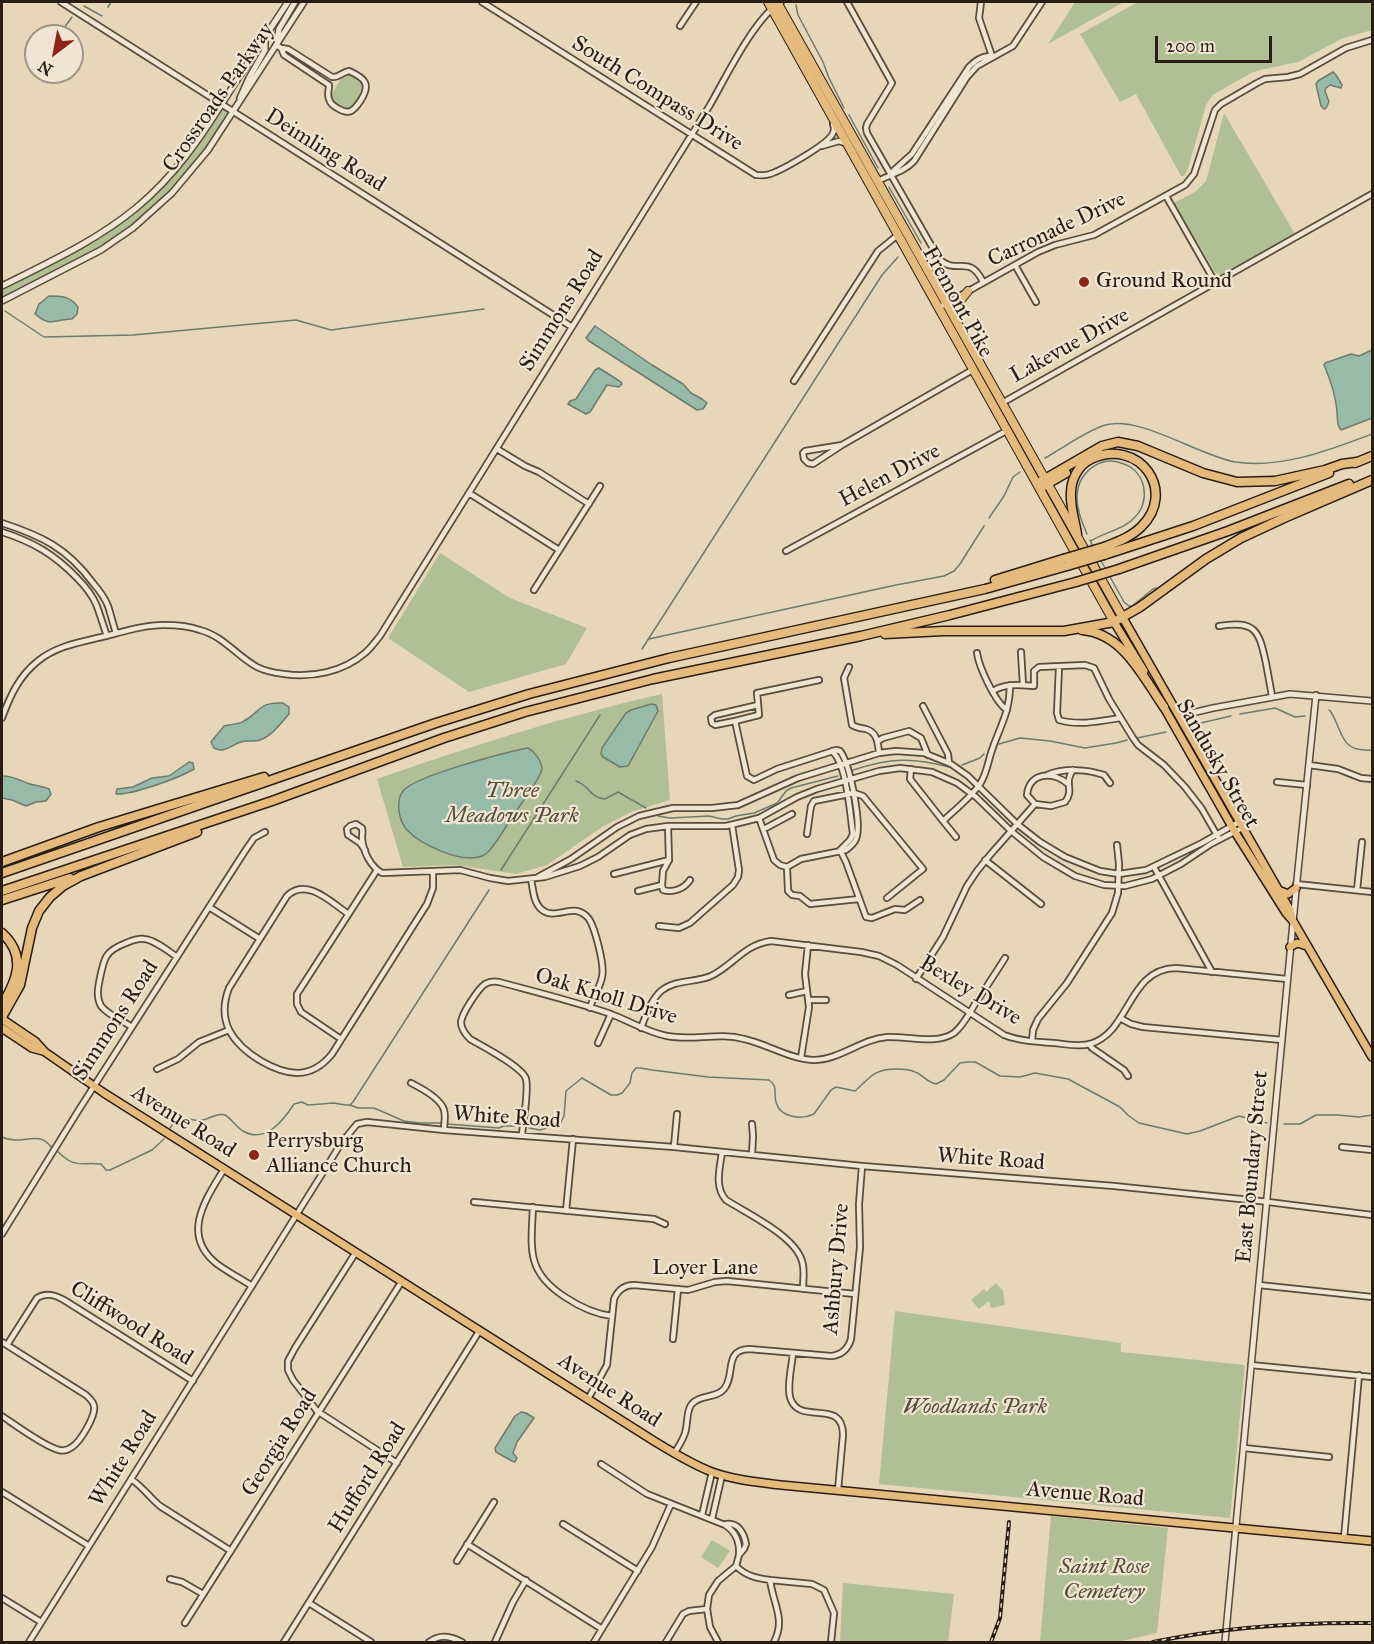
<!DOCTYPE html>
<style>
body{margin:0}
#map{position:relative;width:1374px;height:1644px;overflow:hidden;background:#e8d6b9;font-family:"IM FELL Great Primer",serif}
canvas{display:block}
.frame{position:absolute;inset:0;border:3px solid #291d14;pointer-events:none}
.north{position:absolute;left:24px;top:24px;width:60px;height:60px;box-sizing:border-box;background:#f0e4d2;border:2px solid #a09486;border-radius:50%;rotate:212deg;font-size:16px;font-weight:700;line-height:24px;text-align:center;color:#291d14}
.north::after{content:'';display:block;margin:auto;width:21px;height:27px;background:#8f2418;clip-path:polygon(50% 0,100% 100%,50% 72%,0 100%)}
.scale{position:absolute;left:1155px;top:36px;width:117px;height:27px;box-sizing:border-box;border:3px solid #291d14;border-top:0;padding-left:8px;font-size:18px;line-height:21px;white-space:nowrap;color:#291d14;-webkit-text-stroke:4px #f0e4d2;paint-order:stroke}
</style>
<div id="map">
<canvas width="1374" height="1644"></canvas>
<div class="frame"></div>
<div class="north">N</div>
<div class="scale">200 m</div>
</div>
<script>
const g = document.querySelector('canvas').getContext('2d');
g.lineJoin = 'round';
function paint(path, color) { g.fillStyle = color; g.fill(path, 'evenodd'); }
function strokePath(path, color, width, dash) { g.strokeStyle = color; g.lineWidth = width; g.lineCap = dash ? 'butt' : 'round'; g.setLineDash(dash || []); g.stroke(path); }
function label(font, color, halo, rows, align = 'center') {
  g.font = font + ' "IM FELL Great Primer",serif'; g.lineWidth = 4.5; g.setLineDash([]); g.textBaseline = 'middle'; g.strokeStyle = halo; g.fillStyle = color; for (const [text, x, y, turn = 0] of rows) {
    g.save(); g.translate(x, y); g.rotate((+turn || 0) * Math.PI / 180); g.textAlign = isNaN(turn) ? turn : align; if (halo) g.strokeText(text, 0, 0); g.fillText(text, 0, 0); g.restore();
  }
}
paint(new Path2D(`
 M1075,2H1124L1048,44Z
 M1138,2H1372V30L1341,39L1298,62L1260,70L1251,73L1216,93L1212,96L1206,105L1188,169L1184,176H1181L1136,94L1120,102L1080,34Z
 M347,74C371,77 364,97 350,109C341,108 334,105 330,97L343,75Z
 M225,110L228,115C207,146 186,176 159,202C113,245 56,270 2,299V290C59,260 122,233 166,184C187,161 204,137 221,111Z
 M1224,113L1295,234L1220,275L1215,272L1174,203L1195,192L1206,181Z
 M440,553L510,598L587,628L566,664L469,692L388,638Z
 M662,694L670,800L631,812L602,827L547,865L516,874L456,865L403,867L377,779C471,746 565,716 662,694Z
 M996,1283L1003,1291L1005,1305L991,1308L989,1301L979,1309L971,1300L984,1289L986,1292Z
 M895,1311L1121,1343V1352L1245,1365L1230,1518L879,1484Z
 M1051,1516L1168,1528L1157,1633L1117,1642H1040Z
 M712,1540L730,1551L718,1568L701,1557Z
 M843,1583L954,1594L948,1642H840Z`), '#b0bf94');
const water = new Path2D(`
 M1333,72L1336,75L1342,85L1341,88L1330,85L1326,88L1325,91L1329,102L1326,108L1324,109L1321,106L1316,84L1318,81Z
 M49,296C62,296 70,296 78,307L77,314L72,319C54,319 51,328 35,314L39,304Z
 M595,326L652,365L683,384L691,393L702,399L707,403L703,409L697,410L589,341L586,338Z
 M1372,350V418L1341,430C1336,424 1338,419 1337,412C1336,395 1330,379 1324,365L1325,363L1351,354L1359,356Z
 M599,368L621,382L622,384L619,387L607,385L590,412L586,414L568,404L570,401L576,399L595,370Z
 M283,703L289,707V714C282,722 272,736 260,740C254,742 247,740 241,742C230,745 225,754 214,748L211,742L224,726C231,724 238,725 244,721C262,711 258,702 283,703Z
 M651,704L656,705L658,711L628,766L620,767L603,757L601,754L602,748L626,713L631,710Z
 M528,748C535,752 542,761 542,770C535,787 522,802 512,817C505,828 498,841 489,851C487,853 485,855 482,856C462,864 421,845 407,830C399,821 395,801 403,791C414,776 507,752 528,748Z
 M189,762L193,763L194,769C179,778 132,795 116,794L117,789L133,787L152,778L169,776Z
 M2,776C12,775 20,781 30,784C37,786 43,786 49,789L51,794L46,801L36,802L26,806L12,800L2,798Z
 M521,1412L526,1413L534,1418L517,1442L513,1453L517,1458L515,1462L512,1461L496,1452L495,1448L515,1416Z`);
paint(water, '#98baa9');
strokePath(water, '#6c7b6d', 1.5);
strokePath(new Path2D(`
 M796,5L798,15L823,62L829,78L844,108
 M84,6L102,16
 M108,7L111,2
 M58,36L72,17
 M34,74L36,71
 M849,115L878,168
 M889,187L921,243
 M5,311L44,337L133,335L296,320L331,330L484,309
 M1045,458C1063,448 1086,431 1105,425C1140,415 1197,455 1235,462C1281,469 1330,450 1372,434
 M989,518L1004,496L1013,477L1020,472
 M1087,534C1082,523 1077,510 1077,498C1077,473 1100,454 1124,464C1146,472 1151,501 1135,517C1124,530 1104,532 1091,541
 M1090,540L1093,547
 M1100,559L1105,568
 M1109,575L1124,602L1129,606H1132L1153,589L1156,588
 M649,639L896,585L944,576L954,571L960,564L984,526
 M642,649L882,275L898,257
 M1329,710L1331,712C1344,734 1340,752 1372,750
 M1240,714L1275,708L1295,717L1305,716
 M1192,725L1231,716
 M1137,738L1166,732
 M999,744L1020,738L1050,741L1085,748L1116,743L1127,740
 M962,765L980,758L984,754
 M853,770C890,758 912,757 949,767
 M576,781C589,785 590,798 605,799L618,792L646,808
 M658,816L670,818L709,816L722,819H728L736,816L754,813L775,804L778,802L786,791L791,788L838,776
 M501,870L600,715
 M350,1105L358,1108H374L404,1121L420,1123H441
 M447,1124L499,1128L504,1126H515
 M1284,1124H1300L1316,1115H1338L1359,1117L1372,1115
 M170,1128C173,1124 175,1120 180,1119C188,1117 195,1122 203,1120C209,1119 218,1112 225,1115C232,1119 236,1127 243,1131C265,1144 283,1121 294,1104L302,1102L308,1105L334,1103L345,1105H350L353,1102L489,890
 M529,1128L540,1130L560,1124L564,1116L566,1091L582,1078L611,1095H617L622,1093L630,1083L632,1073L636,1068H640L652,1070L708,1077L769,1080C779,1087 773,1093 776,1102C780,1118 802,1120 814,1114L831,1090L836,1087L855,1091C870,1078 873,1069 896,1069C902,1069 910,1069 915,1072C923,1075 927,1082 936,1084L944,1080L960,1063L967,1062H975L979,1064L1000,1076L1020,1077L1035,1073L1068,1079L1120,1107L1129,1116L1139,1123L1187,1134L1200,1131L1239,1116L1267,1123
 M2,1137C23,1147 37,1128 52,1148
 M57,1151C76,1169 78,1162 101,1164L106,1170H110L152,1150L164,1139`), '#6c7b6d', 1.5);
const minor = new Path2D(`
 M61,2L572,327
 M482,2L756,175C761,175 765,176 770,174C782,170 829,144 833,133C835,129 834,128 833,124
 M847,2L892,83L867,124L866,128L867,133L939,259C957,276 969,253 983,282
 M981,2L979,18L992,56
 M680,26L696,2
 M276,45L281,48L288,49L332,77C339,78 342,72 349,71C365,78 371,84 361,100C355,109 350,116 339,109C335,107 330,104 329,99C327,95 329,90 329,85L284,55L281,48
 M822,146L839,141L845,143
 M891,173L912,154L969,67C976,60 982,56 992,56
 M878,181C891,174 904,172 914,161L967,77L977,66L1013,46L1042,2
 M1166,196L1215,282
 M1015,265L1036,302
 M940,307L1038,252L1055,245L1094,235L1185,185L1194,174L1215,110L1221,104L1257,83L1265,79L1288,77L1300,74L1346,48L1372,40
 M794,381L878,251L899,234
 M1002,403L1372,194
 M842,445L813,464L808,463L804,459L803,453L805,451L842,445L974,369
 M497,449L525,466L539,472L589,504
 M469,493L559,550
 M2,523C42,536 67,548 93,583C99,590 105,598 108,606C111,615 113,624 116,633
 M2,532C33,542 54,554 77,578C84,585 92,595 96,604C100,614 103,625 107,636
 M786,551L1008,430
 M534,590L600,486
 M1219,626C1256,620 1259,631 1266,663C1268,674 1270,685 1272,696
 M1021,652L1023,685
 M977,653C979,667 995,702 1007,710
 M849,667L844,678L852,725C857,728 860,728 866,729C877,732 878,743 879,753
 M1059,667L1057,713L1059,720C1079,726 1101,721 1120,718
 M993,691C1005,683 1021,685 1034,686V671L1039,667L1085,665L1094,668L1109,699L1133,738L1138,745L1164,765L1185,787L1202,809L1218,837
 M923,706L948,754L949,763
 M2,718C10,696 19,676 38,661C58,645 82,642 106,636C125,631 145,625 164,625C176,625 189,626 200,630C223,636 237,656 257,667C265,671 275,673 284,674C312,678 343,672 365,653C371,648 375,642 380,636L710,105C726,77 755,17 781,2
 M735,721L715,725L712,723L711,718L715,715L758,705
 M878,741L883,738L909,731L921,738L928,755
 M832,751C847,764 850,814 853,834L850,840L840,850
 M1309,765L1338,769L1361,778L1372,779
 M911,769L910,779L943,821C956,809 970,798 980,784C986,775 988,763 991,753C999,728 1010,713 1010,685
 M1047,775C1064,768 1086,769 1104,775L1110,783
 M1277,782L1307,785
 M1035,804L1027,795C1029,772 1053,771 1068,784
 M1035,804L1051,806L1065,802C1075,789 1063,784 1073,770
 M759,818L774,860L780,865L787,867L801,859L846,850C850,847 854,844 856,839C862,824 850,764 840,751L836,750L777,769L754,780L747,776L735,721L759,715L757,693L819,680
 M943,821L956,837
 M764,829L792,814
 M807,834L811,806L814,801L854,793L863,796L923,869L887,898
 M365,850L360,843L348,835L347,829L350,826L356,824L362,828C363,831 362,835 362,838C363,852 371,867 382,873L460,870L490,878L508,881L545,877L580,866L598,857L630,835L646,829L668,826H726L743,822L759,818L797,797L817,789L879,771L900,768L932,772L957,783L976,797L1011,831L1043,857L1075,876L1104,885L1125,886L1152,879L1181,864L1211,844L1242,828
 M840,850L846,862L866,917L872,918L895,909L905,910L920,900
 M985,860L1041,904
 M787,867L788,891L792,895L800,896L810,904L859,899
 M1154,867L1212,972
 M614,874L669,860
 M538,877L571,859L617,827L639,816L673,808H712L738,805L798,778L879,753L896,751L924,753L951,764L968,776L1017,824L1040,842L1065,857L1100,871L1119,874L1146,870L1202,843L1239,822
 M531,879C533,888 533,902 541,909C552,919 565,909 577,911C582,912 586,915 589,919C595,928 605,966 602,977C600,988 593,997 590,1008
 M1296,884L1372,892
 M662,885L663,871L669,860L668,826
 M1357,890L1362,842
 M638,891L662,885L663,890C673,893 684,889 690,880
 M209,907L260,939
 M347,913C331,902 306,877 287,896L229,988C216,1022 233,1044 261,1061C287,1076 311,1080 332,1054L427,904L433,888V872
 M659,926L679,928L690,923L733,885L738,877L739,870L732,825
 M916,979L943,937L967,886L977,871L990,855L1035,804
 M789,995L807,991
 M809,1000H826
 M1120,1018L1131,1024L1143,1027L1282,1040
 M132,1027C123,1021 108,1015 101,1006C96,997 98,987 100,978C104,958 105,951 126,943C131,941 138,938 144,939C155,940 168,951 177,957
 M641,1028C646,1015 651,1000 661,991C675,979 695,983 711,976C734,965 743,945 771,941L861,952L879,956L897,965L1004,1035C1020,1041 1037,1042 1054,1043C1065,1044 1078,1047 1090,1044C1131,1032 1127,969 1176,968L1287,979
 M341,1039L301,1012L297,1004V994L377,870
 M1032,1041L1033,1030L1038,1019L1067,983L1112,913L1118,893L1119,864L1117,845
 M598,1043L611,1014
 M1089,1044L1092,1048L1124,1070L1128,1076
 M801,1058L809,1007L805,974L808,945
 M157,1069L178,1059L199,1042L229,1030
 M411,1083C421,1088 441,1099 444,1110C446,1116 444,1124 444,1130
 M522,1135C523,1122 529,1091 526,1079C523,1067 482,1046 470,1039C465,1034 461,1029 461,1022C462,1013 478,989 485,984C490,981 494,981 499,982C536,992 573,1001 608,1013C628,1020 646,1032 667,1036C693,1041 719,1032 744,1039C767,1044 790,1059 813,1060C840,1060 861,1039 887,1037C906,1036 937,1045 954,1033C963,1026 969,1014 975,1004C985,989 995,974 1005,958
 M674,1147L677,1114
 M1342,1147L1372,1150
 M722,1152C720,1168 714,1187 726,1200C748,1214 795,1236 802,1261C805,1270 803,1279 803,1289
 M752,1155L753,1136L752,1124
 M224,1169C206,1199 180,1235 217,1264C228,1272 241,1279 252,1286
 M474,1202L654,1219L665,1224
 M533,1207C531,1249 526,1272 565,1297C580,1307 594,1314 612,1316
 M566,1211L573,1139
 M2,1234L80,1108L245,851L254,838L265,832
 M356,1252L295,1348L288,1361V1370L293,1380L317,1411L397,1463
 M1259,1285L1372,1297
 M673,1339L678,1289
 M2,1342L86,1395C90,1399 93,1401 94,1406C96,1416 80,1442 72,1447C68,1450 63,1451 59,1450C45,1447 14,1424 2,1416
 M7,1345L37,1298C46,1292 55,1295 64,1300L193,1381
 M793,1353C792,1365 786,1389 791,1400C801,1425 843,1398 843,1435L838,1490
 M1251,1365L1372,1377
 M588,1399L607,1365L614,1299C618,1290 624,1285 634,1285L688,1290L715,1282L727,1281L855,1294
 M1244,1448L1329,1457
 M674,1454C678,1447 683,1440 685,1433C688,1424 686,1413 691,1405C699,1394 716,1399 724,1389C736,1375 723,1350 749,1349L831,1356C842,1355 848,1349 851,1339L860,1247L859,1204L862,1166
 M601,1464L647,1494L725,1525C736,1532 740,1542 739,1555
 M131,1479C143,1487 149,1497 160,1506L231,1551
 M2,1492L89,1546
 M702,1515L712,1472
 M712,1519L722,1475
 M563,1524L638,1571
 M1344,1538L1359,1375
 M467,1544L602,1629
 M457,1561L494,1502
 M736,1566C746,1576 756,1578 770,1580C773,1604 786,1619 774,1642
 M170,1579L182,1582L203,1594
 M770,1580L812,1584L824,1590L834,1613L831,1642
 M2,1598L41,1622
 M309,1603L371,1642
 M185,1623L402,1281
 M29,1642L342,1142L357,1124L367,1122L444,1130L674,1147L862,1166L1114,1186L1260,1201L1372,1215
 M284,1642L480,1330
 M429,1642C440,1634 450,1636 462,1642
 M495,1642L513,1602L526,1580
 M594,1642L652,1547L671,1504
 M666,1642L683,1614L689,1611L707,1609
 M718,1642L710,1627L707,1609L709,1595L718,1581L736,1566L739,1555L744,1549L746,1544C744,1533 738,1522 726,1524`);
const tertiary = new Path2D(`
 M277,40L279,29L295,2
 M240,98L249,78L265,50V39
 M2,286C48,263 96,241 136,208C175,176 202,136 228,94C248,63 268,32 288,2
 M2,301L101,250L133,228L172,193L208,150L304,2
 M1179,716L1213,708L1290,694L1372,701
 M1225,1642L1297,880L1316,695`);
const primary = new Path2D(`
 M1123,618L1290,910L1292,919
 M1114,622L1144,671
 M1162,704L1235,832L1286,913L1293,921L1372,1057
 M1278,890L1288,894L1296,888
 M1290,947L1297,943L1307,946
 M2,1019L36,1042L45,1052L104,1093L654,1441C672,1452 691,1464 712,1472C734,1480 758,1482 781,1485L1372,1541
 M2,1028L32,1048L43,1051`);
const trunk = new Path2D(`
 M768,2L1114,622
 M777,2L1123,618
 M959,319L956,313L960,301L968,291`);
const motorway = new Path2D(`
 M1355,463L1372,456
 M1038,483L1102,446L1118,442L1138,446L1203,473L1237,482L1275,481L1325,470L1342,464L1357,462
 M1040,488L1066,473
 M1077,534C1075,521 1070,507 1071,493C1071,480 1078,465 1091,459C1139,437 1178,491 1141,527C1131,537 1117,542 1104,547
 M1104,555L1193,526L1329,473
 M1119,569L1228,531L1349,484
 M995,580L1063,559
 M1082,630C1123,633 1143,677 1164,707
 M885,634L943,631H1064L1114,622L1140,607L1206,559L1241,538L1284,518L1372,480
 M2,862L99,827L264,777
 M2,873L436,723L529,694L669,658L985,589L1067,566
 M2,891L272,801L444,738L525,712L653,679L861,636L950,615L1076,582
 M2,900L70,878
 M2,933C27,956 17,980 2,1005
 M2,1017L20,985L32,928L39,911L50,897L63,886L81,876L197,832`);
strokePath(minor, '#594b3d', 8);
strokePath(tertiary, '#594b3d', 8);
strokePath(primary, '#291d14', 10);
strokePath(trunk, '#291d14', 10);
strokePath(motorway, '#291d14', 11);
strokePath(minor, '#f0e4d2', 4.5);
strokePath(tertiary, '#f0e4d2', 5);
strokePath(primary, '#e4bb7c', 7);
strokePath(trunk, '#e4bb7c', 8);
strokePath(motorway, '#e4bb7c', 8);
const rail = new Path2D(`
 M991,1642L1000,1618L1009,1522
 M1153,1642C1225,1627 1299,1622 1372,1623`);
strokePath(rail, '#291d14', 4);
strokePath(rail, '#f0e4d2', 1.5, [4.5]);
const motorwayBridge = new Path2D(`
 M1063,559L1104,547
 M1067,566L1104,555
 M1076,582L1119,569`);
strokePath(motorwayBridge, '#291d14', 11, []);
strokePath(motorwayBridge, '#e4bb7c', 8);
for (const [x, y, r, color] of [
 [1084,282,6,"#8f2418"],
 [254,1155,6,"#8f2418"]
]) { const dot = new Path2D(); dot.arc(x, y, r, 0, 2 * Math.PI); g.fillStyle = color; g.fill(dot); strokePath(dot, '#f0e4d2', 2); }
label('22px', '#291d14', '#f0e4d2', [
 ["South Compass Drive",657,94,32],
 ["Crossroads Parkway",219,98,-55],
 ["Deimling Road",325,151,32],
 ["Carronade Drive",1057,230,-25],
 ["Fremont Pike",957,302,61],
 ["Simmons Road",562,311,-58],
 ["Lakevue Drive",1070,346,-29],
 ["Helen Drive",890,476,-28],
 ["Sandusky Street",1217,764,60],
 ["Bexley Drive",970,991,31],
 ["Oak Knoll Drive",606,997,17],
 ["Simmons Road",116,1021,-57],
 ["White Road",507,1118,4],
 ["Avenue Road",183,1122,32],
 ["White Road",991,1160,4],
 ["East Boundary Street",1253,1167,-85],
 ["Loyer Lane",705,1269],
 ["Ashbury Drive",837,1269,-85],
 ["Cliffwood Road",131,1324,32],
 ["Avenue Road",609,1391,33],
 ["Georgia Road",280,1443,-58],
 ["White Road",124,1459,-58],
 ["Hufford Road",368,1478,-58],
 ["Avenue Road",1085,1495,5]
]);
label('22px', '#291d14', '#f0e4d2', [
 ["Ground Round",1096,282],
 ["Perrysburg",266,1142],
 ["Alliance Church",266,1167]
], 'left');
label('italic 22px', '#524e3a', '#f0e4d2', [
 ["Three",512,792],
 ["Meadows Park",512,817],
 ["Woodlands Park",975,1408],
 ["Saint Rose",1104,1568],
 ["Cemetery",1104,1593]
]);
</script>
